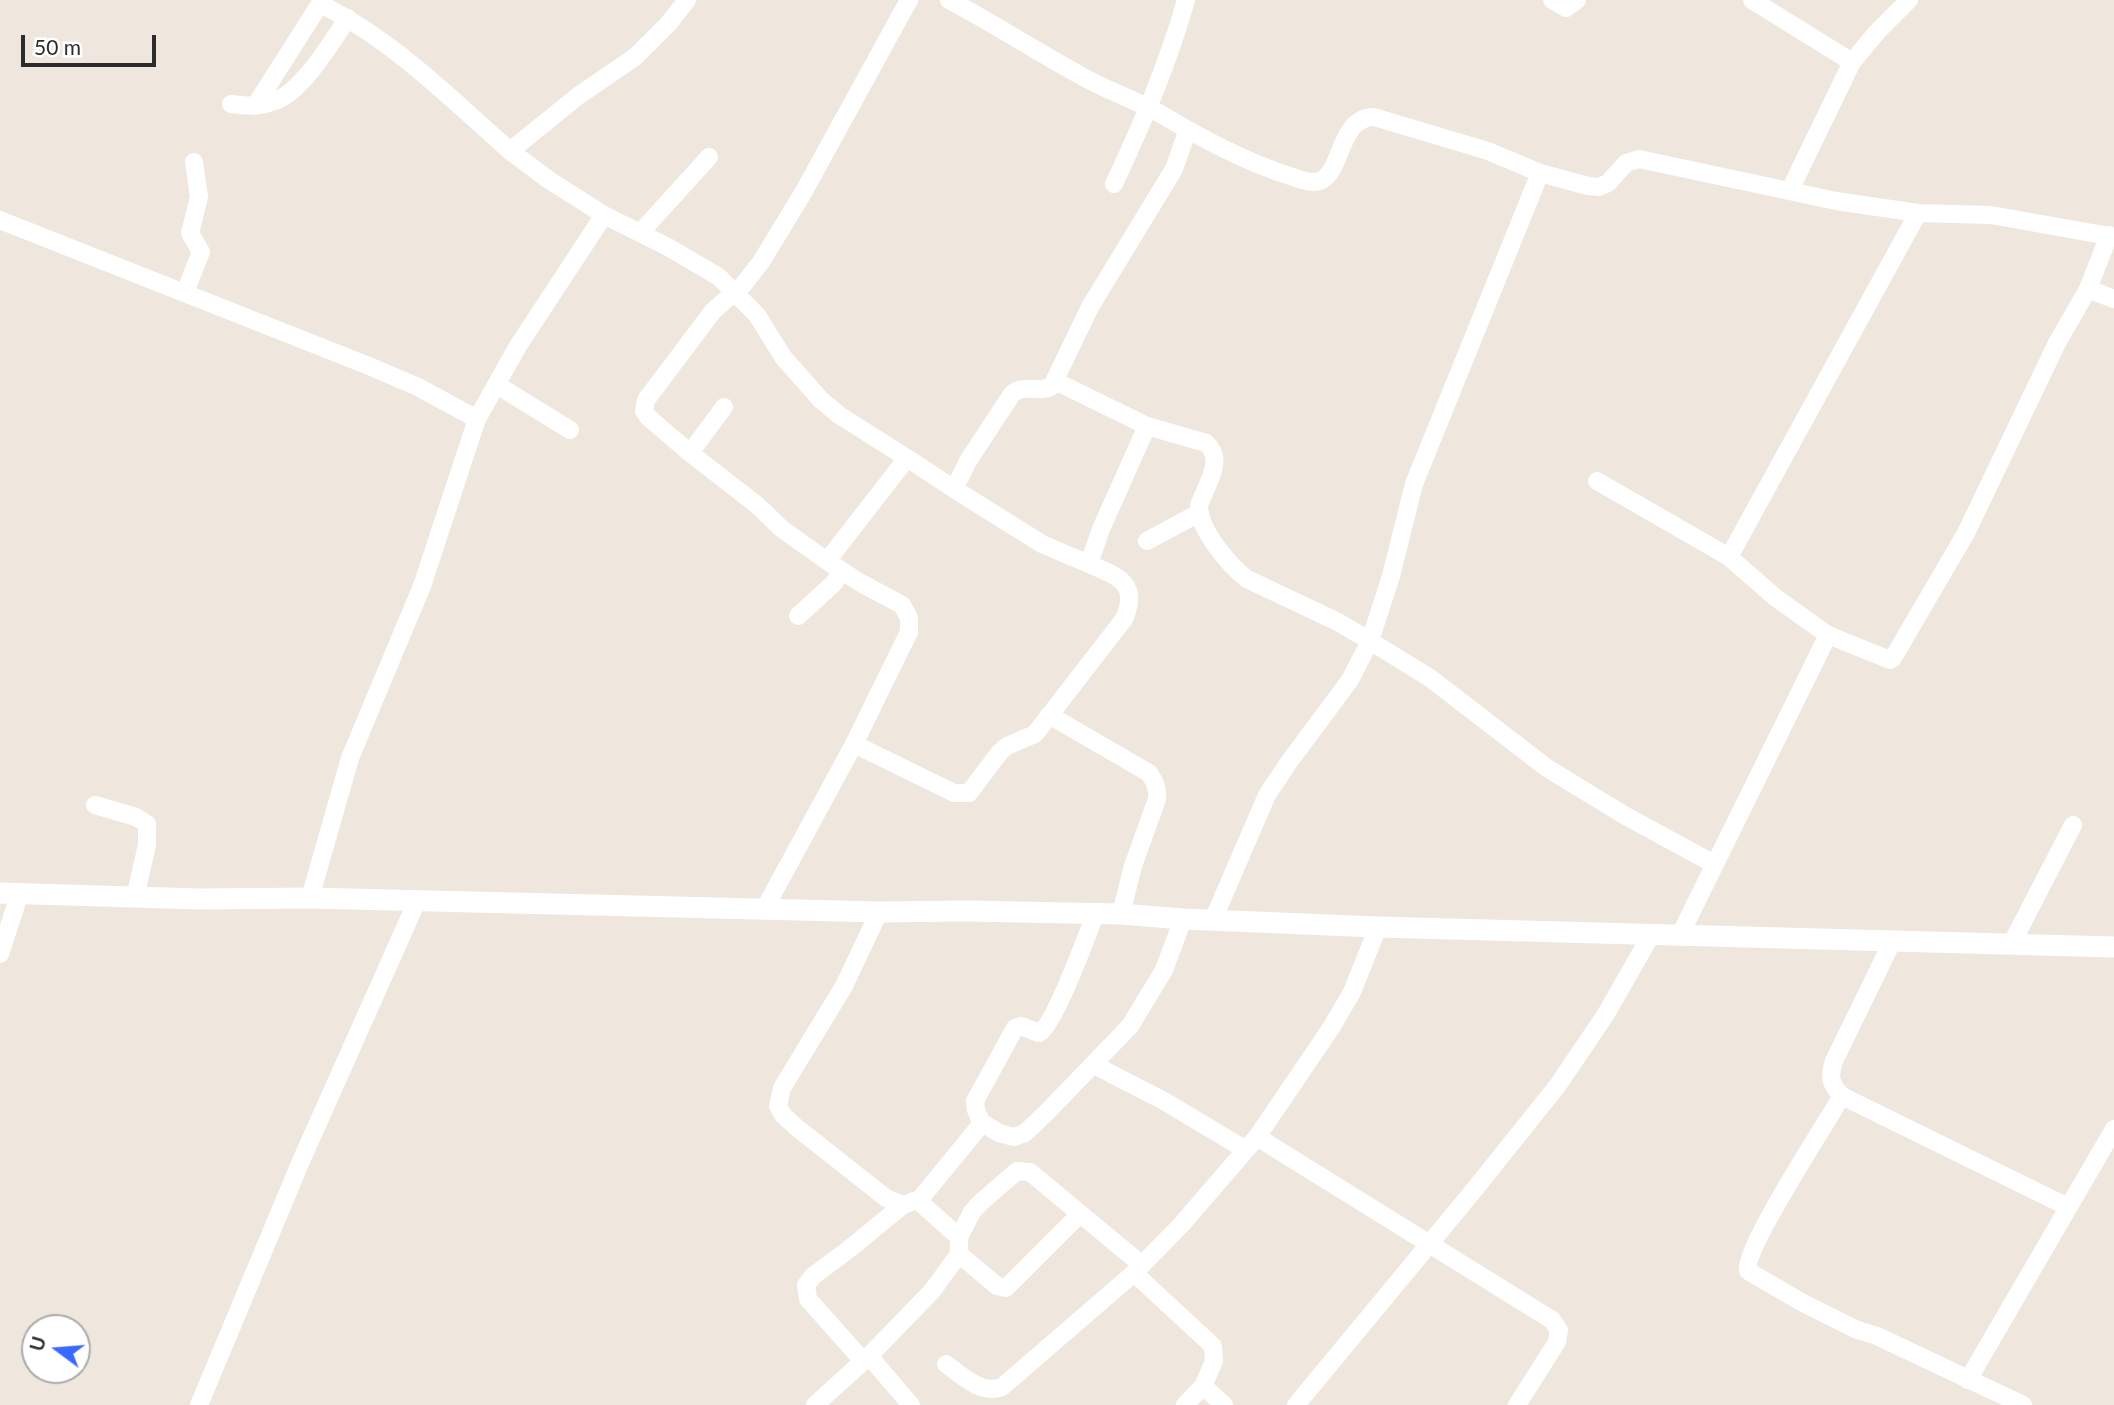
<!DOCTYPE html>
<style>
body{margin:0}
#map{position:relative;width:2114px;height:1405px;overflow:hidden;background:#efe6dd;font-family:Lato,sans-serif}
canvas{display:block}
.north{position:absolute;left:21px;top:1314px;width:70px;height:70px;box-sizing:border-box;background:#fff;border:2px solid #ababab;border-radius:50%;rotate:286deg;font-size:19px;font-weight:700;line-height:28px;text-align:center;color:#2c2c2c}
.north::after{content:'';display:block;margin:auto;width:24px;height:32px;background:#3a69ff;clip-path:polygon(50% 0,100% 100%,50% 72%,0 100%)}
.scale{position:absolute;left:21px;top:35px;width:135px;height:32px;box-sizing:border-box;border:4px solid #2c2c2c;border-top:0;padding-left:9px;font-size:21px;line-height:24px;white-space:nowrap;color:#2c2c2c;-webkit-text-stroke:5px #fff;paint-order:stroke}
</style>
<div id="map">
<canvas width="2114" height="1405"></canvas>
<div class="north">U</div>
<div class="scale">50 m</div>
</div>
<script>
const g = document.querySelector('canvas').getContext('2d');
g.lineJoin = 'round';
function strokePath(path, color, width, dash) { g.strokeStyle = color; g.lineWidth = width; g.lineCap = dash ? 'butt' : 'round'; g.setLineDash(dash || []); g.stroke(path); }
strokePath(new Path2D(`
 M321,0L320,4C392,39 450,98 510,151
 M949,0C993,23 1034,50 1078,74C1105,90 1136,100 1164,116C1204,140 1248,163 1293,177C1299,179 1307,182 1314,182C1344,181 1335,118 1374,117L1488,151L1540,173L1588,186L1599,187L1608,183L1626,163L1639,159L1836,201L1918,213L1991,215L2114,237
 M1552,0L1566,8L1577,0
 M1752,0L1852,62
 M231,104C247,106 260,107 275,101C303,91 331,42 348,18
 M255,106L320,4
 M1114,184C1142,124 1168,64 1186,0
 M1790,190L1852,62L1877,32L1909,0
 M604,215L668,247L719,277L757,315L783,357L821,400L839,415L907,458
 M0,220L369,366L418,387L477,419
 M640,233L709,157
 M2088,289L2114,299
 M185,292L201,252L190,233L199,197L194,162
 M497,385L570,430
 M724,407L690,453L757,505L782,529L827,561
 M1147,426L1206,443C1226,460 1205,486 1199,506C1199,530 1229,565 1247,579L1338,622L1370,641L1430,678L1547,768L1624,815L1714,864
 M690,453L648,417L644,411L646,400L713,311L743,285L761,262L803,193L909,0
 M1597,481L1729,557L1776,598L1828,635L1890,660L1893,658L1966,533L2057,343L2088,289L2109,235
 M954,489L1042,544L1089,564
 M1147,541L1199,513
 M1729,557L1918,213
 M798,616L834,583L842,571
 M1049,715L1149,773C1155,782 1158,788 1157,799L1133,866L1121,914
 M854,744L954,793H969L1000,752L1007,746L1035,734L1124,619C1140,583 1117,576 1089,564L1101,529L1147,426L1055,381
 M95,805L136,817L147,824V845L135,898
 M310,898L350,758L422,586L477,419L518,346L604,215L549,180L510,151L578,96L635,57L669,23L687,0
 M765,908L854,744L909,632V618L902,605L859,582L827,561L907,458L954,489L968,461L1012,394C1024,383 1039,394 1052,386L1090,307L1174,169L1187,132
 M879,912L844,986L782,1088L778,1106L783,1115L796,1127L886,1198L903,1205L920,1199
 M1213,920L1267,795L1289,762L1350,680L1370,641L1391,576L1414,484L1540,173
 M1680,935L1828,635
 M1893,940L1834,1061C1829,1077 1830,1084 1842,1096L2068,1207
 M2012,943L2073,825
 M0,954L20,893
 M1094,1065L1164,1101L1246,1150
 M1842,1096C1826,1123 1743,1250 1748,1271L1803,1303L1855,1329L1877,1336L2023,1405
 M981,1122L999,1133L1014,1137L1025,1133L1046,1113L1130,1026L1164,970L1183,919
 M1257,1137L1552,1320L1559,1330L1557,1342L1517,1405
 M959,1237L924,1206L920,1199L979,1127L981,1122L976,1110L975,1101L1015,1028L1021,1026L1039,1033C1054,1026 1087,935 1095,915
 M959,1254L997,1286L1006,1288L1080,1214
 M1134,1273L1213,1346L1214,1361L1203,1386L1224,1405
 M869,1356L911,1405
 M863,1361L808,1299L806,1285L813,1276L848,1250L903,1205
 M946,1364C963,1376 981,1395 1002,1387L1134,1273L1181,1225L1257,1137L1331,1028L1352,992L1378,927
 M1968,1380L2114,1129
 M199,1405L301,1161L417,901
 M815,1405L869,1356L932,1291L959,1254V1237L972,1212L980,1203L1017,1171L1030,1172L1142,1265
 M1185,1405L1203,1386
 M1296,1405L1474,1190L1558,1085L1606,1014L1651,935`), '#fff', 18);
strokePath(new Path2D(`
 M0,893L199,899L310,898L879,912L967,911L1121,914L1183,919L1378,927L2114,947`), '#fff', 21);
</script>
